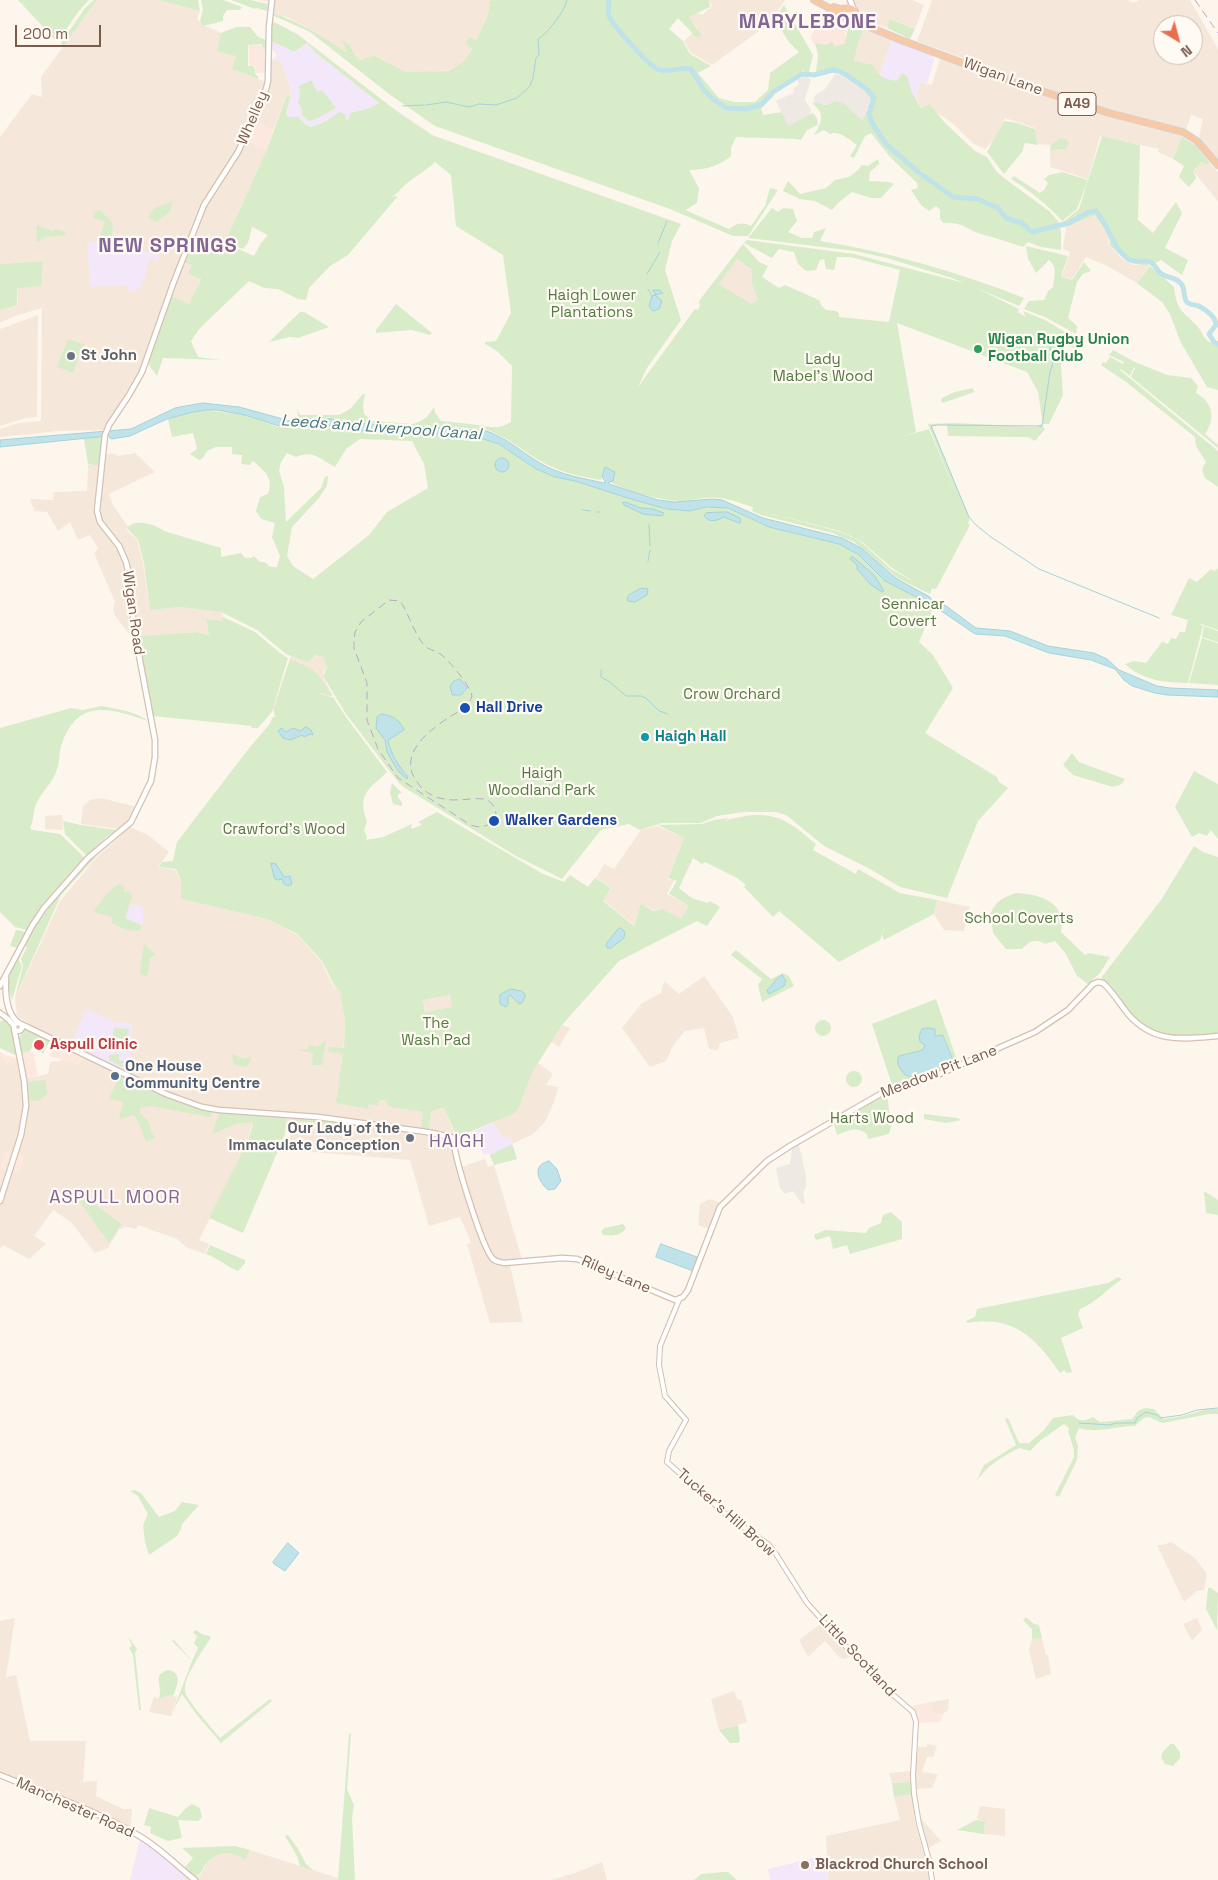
<!DOCTYPE html>
<style>
body{margin:0}
#map{position:relative;width:1218px;height:1880px;overflow:hidden;background:#fdf6ec;font-family:"Space Grotesk",sans-serif}
canvas{display:block}
.north{position:absolute;left:1153px;top:15px;width:50px;height:50px;box-sizing:border-box;background:#fffaf3;border:1px solid #cabbb1;border-radius:50%;rotate:143deg;font-size:14px;font-weight:700;line-height:20px;text-align:center;color:#7a5c4d}
.north::after{content:'';display:block;margin:auto;width:18px;height:22px;background:#e76f51;clip-path:polygon(50% 0,100% 100%,50% 72%,0 100%)}
.scale{position:absolute;left:15px;top:25px;width:86px;height:22px;box-sizing:border-box;border:2px solid #7a5c4d;border-top:0;padding-left:6px;font-size:15px;line-height:18px;white-space:nowrap;color:#7a5c4d;-webkit-text-stroke:4px #fffaf3;paint-order:stroke}
</style>
<div id="map">
<canvas width="1218" height="1880"></canvas>
<div class="north">N</div>
<div class="scale">200 m</div>
</div>
<script>
const g = document.querySelector('canvas').getContext('2d');
g.lineJoin = 'round';
function paint(path, color) { g.fillStyle = color; g.fill(path, 'evenodd'); }
function strokePath(path, color, width, dash) { g.strokeStyle = color; g.lineWidth = width; g.lineCap = dash ? 'butt' : 'round'; g.setLineDash(dash || []); g.stroke(path); }
function label(font, color, halo, rows, align = 'center') {
  g.font = font + ' "Space Grotesk",sans-serif'; g.lineWidth = 4.5; g.setLineDash([]); g.textBaseline = 'middle'; g.strokeStyle = halo; g.fillStyle = color; for (const [text, x, y, turn = 0] of rows) {
    g.save(); g.translate(x, y); g.rotate((+turn || 0) * Math.PI / 180); g.textAlign = isNaN(turn) ? turn : align; if (halo) g.strokeText(text, 0, 0); g.fillText(text, 0, 0); g.restore();
  }
}
paint(new Path2D(`
 M97,0H158L200,11L197,19L204,25L221,33L236,56L232,69L269,83V66L274,59L281,62L290,85L291,96L286,97L273,130L255,122L247,141L267,149L225,242L205,234L189,273L201,278L189,304L165,295L155,330L149,341L148,350L139,371L104,430L58,431L0,437V429L19,423L41,421L42,308L15,316L0,323V310L18,303L17,288L43,261L0,264V137L32,94L42,97L41,77Z
 M258,0H494L490,2L488,15L472,48L463,62L452,70L427,72H405L376,56L358,60L349,44L343,41L347,54L305,26L287,17L272,13L274,3Z
 M709,0H785L770,23L712,65L691,53L684,41L698,28L679,9L684,5L702,15L712,6Z
 M854,0H912L924,5L915,29L891,19L887,28L871,22L856,7Z
 M932,0H1128L1133,3L1140,0H1190L1218,49V161L1199,137L1203,119L1191,115L1186,130L1148,120L1082,102L917,41ZM1163,25H1193V55H1163Z
 M864,29L892,39L880,74L849,64Z
 M940,58L1095,112L1168,131L1182,136V139L1173,159L1158,152L1159,149L1100,136L1088,179L1050,167V145L1038,144L1035,128L1005,118L994,140L985,149L974,144L952,123L936,112L930,104L921,108L916,98L920,82L932,85Z
 M1202,162L1207,165L1210,163L1218,172V201L1193,171Z
 M1095,215L1109,237L1108,245L1125,261L1134,265H1150L1137,283L1107,266L1086,257L1072,279L1062,276L1070,252L1063,249L1066,227Z
 M736,258L752,270V284L758,300L751,305L718,283Z
 M38,315L37,417L26,418L0,426V329Z
 M111,453L119,456L135,453L155,472L109,494L113,505L128,527L126,529L137,540L143,563L150,610L180,607L221,612L223,616L221,621L206,622L209,635L196,632L138,636L133,639L115,616L113,610L115,602L94,553L98,548L90,535L78,540L70,522L58,531L47,512L34,511L30,499L53,500L54,492L87,491L88,464L104,467L106,455Z
 M317,655L323,657L324,660L327,666L323,673V677L333,696H326L315,689L294,708L275,717L273,709L291,656L308,663Z
 M101,798L137,807L126,825L148,835L169,852L158,867L175,870L181,881V899L267,919L297,935L321,961L334,988L340,990L345,1022L343,1055L368,1108L369,1104L387,1100L389,1107L423,1112L429,1130L431,1111L444,1108L456,1137L451,1149L458,1168L485,1159L488,1167L494,1165L522,1259L509,1261L523,1322L490,1323L467,1244L471,1242L460,1217L429,1226L410,1160L289,1150L291,1123L252,1124L248,1141L199,1240L209,1244L205,1254L186,1247L177,1239L138,1225L136,1229L127,1227L119,1229L108,1248L95,1253L71,1222L53,1210L34,1236L46,1244L29,1259L3,1245L0,1249V1052L3,1054L1,1057L17,1063L21,1079L48,1074L50,1062L63,1060L78,1064L84,1056L30,1029V1024L17,1016L15,999L60,901L98,856L124,833L119,829L81,824L83,806L90,800Z
 M62,815L63,830L45,829V816Z
 M657,826L684,838L667,879L674,880L667,894L689,906L681,920L662,909L653,910L641,903L634,925L603,900L612,888L596,878L604,864L614,869L641,830Z
 M937,900L970,907L964,931L944,930L934,914Z
 M704,976L733,1017L739,1038L720,1043L718,1050L709,1049L704,1028L685,1031L674,1044L666,1061L650,1067L622,1028L642,1003L661,993L664,981L679,994Z
 M450,995L453,1007L426,1013L423,1000Z
 M562,1025L570,1028L559,1047L551,1042Z
 M538,1063L553,1074L546,1085L558,1087L554,1102L545,1122L533,1134L512,1144L510,1138L501,1136L493,1123L518,1110L533,1071Z
 M709,1199L721,1203L709,1229L698,1225L700,1204Z
 M1171,1542L1195,1558L1207,1574L1204,1590L1197,1591L1184,1602L1157,1545H1163Z
 M15,1618L6,1677L16,1675L30,1741H86L83,1782L97,1781L96,1796L123,1809H132L131,1827L127,1833L106,1823L0,1779V1621Z
 M1197,1618L1202,1630L1192,1641L1183,1624Z
 M823,1622L852,1655L851,1656L845,1659L840,1658L825,1641L808,1657L799,1640Z
 M1042,1638L1046,1655H1048L1051,1674L1036,1679L1029,1650L1032,1639Z
 M734,1691L737,1699L741,1700L747,1722L719,1730L711,1699Z
 M167,1695L177,1697L171,1716L149,1712L154,1697L163,1699Z
 M949,1699L948,1710L943,1714L934,1715L931,1710L930,1702Z
 M927,1744L937,1746L933,1757H927L922,1772L938,1774L932,1788L915,1789L914,1774L918,1747H927Z
 M911,1771V1782L892,1783L889,1773Z
 M912,1794L915,1823L927,1864L929,1880H828L826,1836L900,1820L894,1797Z
 M980,1806L1005,1809V1836L984,1834L985,1821L977,1819Z
 M919,1816L941,1841L927,1849L921,1827Z
 M250,1850L338,1878V1880H183L191,1872L195,1877L200,1875L208,1862L215,1856L229,1853L240,1856L245,1860Z
 M602,1862L607,1880H551L578,1872Z`), '#f5e8da');
paint(new Path2D(`
 M825,10L850,22L845,34L846,38L842,52L816,47L810,38Z
 M249,45H262V49L266,50V73H255V66L249,65Z
 M255,122L273,130L267,149L247,141Z
 M56,1043L84,1055L78,1064L49,1056Z
 M29,1051L33,1052L38,1075L21,1079L17,1063L8,1066L1,1056L3,1054L17,1059L21,1053Z
 M5,1150L24,1156L19,1174L0,1169Z
 M930,1702L931,1710H933L934,1715L943,1714L940,1722L918,1723V1717L913,1706Z`), '#fde8e0');
paint(new Path2D(`
 M836,73L859,85L873,102L867,109V114L862,120L846,105L815,104L814,96L825,89Z
 M807,76L811,80L805,98L806,102L811,109L809,127L789,135L785,120L776,101L795,92L793,89L799,84L797,79Z
 M799,1144L806,1176V1187L803,1193L805,1203L802,1204L793,1191L785,1194L780,1188L776,1168L790,1164L792,1148Z`), '#efe9e4');
paint(new Path2D(`
 M892,39L933,56L934,60L927,84L920,82L916,98H900L883,82L880,74Z
 M271,42L284,46L294,52L307,43L316,53L379,103L370,108L350,113L348,120H346L344,113L329,118L316,126H308L299,117L290,118L286,112L291,96L290,85L281,62L274,59L269,66L270,61L276,57V53L271,49Z
 M112,239L159,256L158,261L150,258L141,288L129,293L128,286L124,285L90,287L87,242Z
 M131,903L144,908L142,925L125,918Z
 M86,1009L115,1022L132,1023L131,1069L128,1072L71,1045Z
 M493,1123L501,1136L511,1138L517,1159L494,1165L489,1153L484,1155L471,1132Z
 M140,1839L154,1849L187,1876L183,1880H130Z
 M826,1855L828,1880H770L768,1869Z`), '#f3e8fa');
paint(new Path2D(`
 M18,0H89L78,12L59,40L56,41Z
 M94,0H97L63,47L61,43L85,8Z
 M158,0H198L200,11Z
 M201,0H223L242,7L240,10H227L223,16V21L203,26L200,21L203,9Z
 M231,0H250L268,4L267,11L256,8L255,9Z
 M494,0H709L710,7L689,17L702,36L696,37L678,18L669,29L683,41L690,54L711,66L698,73L719,98L734,102H755L768,90L770,73L799,52L789,42L774,19L784,5L813,55L808,76L804,77V70L775,89L773,97L761,108L763,115L782,112L788,126L813,113L817,118L818,125L807,130L801,140L796,139L736,137L731,148V156C719,166 705,170 689,170L699,188L697,203L685,210L729,229C738,223 741,222 751,226L765,206L770,188L778,190L748,236H733L670,209L435,126L389,94L310,32L272,15V13C300,21 323,37 347,53L342,40L349,44L358,60C364,59 370,56 376,56L405,72L449,71L463,62L472,49L465,42L469,37L476,40L488,15L490,1Z
 M890,19L915,29L910,39L887,28Z
 M272,21L297,34L394,109L432,135L681,224L672,241L665,270L681,320L647,368L638,387L695,309L698,310L700,306L699,301L743,244L759,262L768,266L762,277L779,288L785,285L819,300L821,305L826,310L836,311L839,313V317L889,322L900,270L851,257H837L834,270L826,269L824,259L820,260L816,270L806,271L798,264L794,252L779,249L772,258L744,243L747,240L854,254L964,283L952,278L887,258L855,251L748,238L772,208L778,212L783,208L793,209L797,221L788,232L802,238H812L814,232L826,228L820,241C890,252 958,272 1024,298L1019,306L976,288L1019,309L1018,312L1026,317L1023,311L1045,320L1075,338L1074,348L1066,345L1061,365L1063,395L1049,424H1043L1038,392L1027,372L897,323L916,432L901,437L929,429L957,497L928,424L955,423L1036,427L1041,424L1045,429L1035,441L1028,437L948,436L947,425H938L932,426L969,517V522H967L970,525L936,589L932,588L930,594L899,579L854,542L832,533L761,515L752,511L753,507C742,504 731,499 719,498C706,496 693,501 680,501C657,500 632,492 611,483L615,475L605,467L601,480C581,477 559,472 542,462C522,451 506,435 484,429L361,422L327,417L299,419L297,409L300,415H339L350,409L363,394H365L363,405L364,414L373,421L412,424L419,422L427,417L434,407L435,412L441,421C453,422 465,423 477,425C492,427 497,430 511,422L512,366L497,351L485,344V342L496,341L511,313L503,255L456,226L451,175L434,161L435,162C426,171 415,176 406,184C401,188 397,195 391,197L398,196L348,255L330,266L309,288L306,300L298,299L278,289L264,288L249,281L199,329L191,341L198,357L221,360L163,358L157,376L149,365L150,357L171,296L189,304L201,279L188,273L192,265L184,262L188,259L189,252L196,255L205,234L254,256L261,243L268,235L252,227L248,243L243,249L225,242L267,149L286,97L291,96L286,112L288,117H299C302,120 304,124 308,126C316,129 332,116 340,112L345,114L346,120H348L350,113L370,108L379,103L316,53L307,43L294,52L283,46L271,42ZM737,259L752,270V284L758,300L751,304L719,284ZM761,511L840,531L845,515L840,531L861,541L892,568L918,584L891,569L860,541L841,532Z
 M850,22L864,29L858,43L854,61L873,65C880,77 883,79 897,81L902,73L907,76L912,93L921,108L930,104L945,123L975,151L987,157L996,171L1004,178L1049,211L1058,221L1061,231V250L1041,247L1028,242L1023,247C1009,242 996,238 981,234C965,229 965,222 943,223L940,218V210L936,206L929,211L921,205L911,190L918,188L917,183L890,157L871,133L865,136L854,158L850,156L857,145C849,140 840,130 830,134L824,130L814,135C819,127 825,117 818,109C816,107 814,105 812,102L826,105L837,101L846,105L862,120C867,114 868,108 873,102L859,85L839,73L816,72L818,55L815,43L827,45L832,41L835,46L844,44C847,36 847,30 850,22Z
 M236,27H250L258,37L267,40V49H263L262,44L248,45V66H254L255,74L258,76V79L232,69L236,56L217,51L221,33Z
 M311,80L317,92L322,90L336,108L314,120L309,121L302,115V109L298,102L300,97L299,86Z
 M1004,121L1017,123L1035,129L1038,145L1025,143L1022,152L1004,174L987,152Z
 M1102,136L1140,145L1138,220L1153,233L1176,202L1182,213L1165,248L1188,260L1182,275L1161,260C1140,273 1124,259 1109,245L1110,238L1095,215L1065,227L1063,222L1079,209Z
 M1182,137L1195,145L1210,163L1207,165L1202,162L1193,171L1196,178L1189,187L1179,177L1184,166L1173,159Z
 M1061,138L1066,139L1069,143L1065,150L1057,149L1050,151L1051,145Z
 M878,159L879,164L870,172L869,181L888,182L894,184L881,198H871L852,192L838,203L832,210L815,201L800,199L783,191L788,181L800,194L826,188L835,180L849,177L858,170L862,165L868,166Z
 M1062,172L1088,180L1077,209L1062,221C1047,204 1030,191 1011,179L1014,176L1040,193L1044,190L1048,183L1044,179L1049,175Z
 M173,201L170,212L156,222L148,218L153,209Z
 M100,210L113,223L112,239L98,240L105,222L93,218L95,212Z
 M37,225L53,231L54,229L66,232L65,235L47,237L36,242Z
 M1026,246L1068,256L1061,276L1072,280L1084,262L1091,271L1083,274L1077,282L1068,318L1077,326L1076,334L1047,318L1024,309L1029,301L1044,300L1048,291L1053,287C1054,276 1058,268 1049,260L1036,273L1028,259Z
 M43,261L41,286L17,288V305L0,310V264Z
 M1150,266L1174,287C1177,311 1181,309 1196,325C1207,336 1199,338 1218,346V390L1207,387L1180,341L1170,314L1162,302L1137,283Z
 M396,304L432,333L430,335L412,330L376,333V330Z
 M300,312H304L329,327L298,338L290,337L269,342Z
 M68,339L84,344L73,373L57,367Z
 M1113,350L1135,362L1167,375L1191,378L1198,386L1196,393C1213,402 1216,419 1205,434L1218,445V448L1131,377L1135,368L1134,367L1130,376L1121,369L1120,370L1218,451V487L1205,478L1202,469L1206,462L1196,446L1195,437L1126,382L1101,365L1103,362L1106,363L1110,357L1123,364L1124,362L1109,355Z
 M973,388L974,392L943,403L941,401L942,398L955,392Z
 M206,410L245,415L278,427H289L297,424L301,426L326,425L349,430L405,435L453,434L482,438L499,444L536,469L555,477L575,481L667,509L684,511L711,507L728,508L769,527L839,544L859,555L883,580L934,606L919,642L933,655L953,688L925,733L997,777L999,782L1008,788L978,821L947,898L900,887L872,870L824,846L786,815L776,812H744L717,816L701,823H662L640,830L629,824L601,830L562,879L516,856L405,788L399,783L346,714L323,676L327,667L323,657L316,655L308,663L286,654L257,630L221,612L180,607L150,610L144,563L138,540L127,528C135,518 155,524 164,531L221,548V557L241,553L245,558H251L254,556L260,562H265L270,567H277L280,556L272,537L275,523L261,519L256,511L260,497L268,494C274,477 264,471 253,461L250,465L241,464L242,455L232,454V447H216L207,451L202,459L199,460L190,454L197,449L193,433L172,437L168,419L193,412ZM360,439L412,441L424,464L428,488L387,512L369,535L313,579L293,566L287,556L292,527L318,499L327,486L328,476L325,477L321,488L286,522L284,487L279,471L281,462L287,453L296,457C314,449 321,460 335,467L346,449Z
 M103,436L100,466L88,464L84,439Z
 M1218,568V630L1198,623L1203,626L1188,683C1165,683 1142,680 1125,664L1134,661L1146,663L1162,642L1168,644L1171,638L1176,639L1180,632H1185L1188,620L1171,615L1189,578L1197,582L1211,569L1215,571Z
 M223,617L255,632L280,653L278,661L280,653L288,658L272,712L258,728H251L252,726L153,716L138,636L196,632L209,635L206,619L221,621Z
 M1204,626L1218,631V642L1202,637Z
 M1202,638L1218,643V685L1189,683Z
 M290,659C316,670 318,672 332,696L318,692L326,696L333,697L346,717L387,772C368,790 357,794 367,822L364,830L367,837L366,840L383,837L412,824L411,829L422,825L418,822L437,812L543,874L564,882L570,875L588,887L595,878L611,888L603,901L634,926L641,903L653,911L662,909L681,919L689,906L669,894L677,881L668,878L684,838L658,825L702,824L714,820L729,818L723,823C730,818 737,818 745,816C779,811 792,824 816,844L813,850L856,874L858,869L900,893L937,900L934,914L884,940L882,936L885,924L880,940L839,962L779,911L773,917L744,887L746,885L737,878L705,862L702,864L693,858L679,888L692,898L708,903L710,901L720,907L707,926L697,921L619,961L562,1025L533,1071L518,1110L511,1115L457,1137L444,1108L431,1111L429,1130L421,1129L423,1112L389,1107L386,1100L379,1101L378,1106L369,1104L368,1109L336,1103L343,1052L342,1054L328,1052L329,1047L344,1048L345,1022L340,991L335,987L322,961L297,934L267,919L181,899V881L176,869L159,867L162,862L173,861L177,842L250,747L269,725L273,717L277,716H275L274,708ZM450,995L452,1007L425,1012L423,1000Z
 M101,706C118,709 134,711 148,721C112,709 79,697 62,743C59,751 60,761 57,769C53,783 43,790 37,802C33,810 34,820 30,828L33,830L60,834L85,858L52,894L27,930L15,927L0,912V728L71,708L83,710Z
 M1072,753L1079,762L1125,779L1122,784L1113,787L1073,775L1063,765Z
 M1194,771L1218,784V839L1211,830L1207,836L1199,833L1192,837L1175,807Z
 M392,783L402,793L398,794V798L402,802V806L393,804L390,793Z
 M63,821L81,825L117,830L105,838L87,856L65,834Z
 M1194,846C1204,854 1207,853 1218,857V1033C1202,1034 1184,1037 1167,1035C1138,1031 1119,999 1101,978L1161,900Z
 M93,856L96,857L61,895L15,998L23,966L21,959L27,947L24,945C42,912 68,884 93,856Z
 M121,884L124,886V892L129,891L132,896L125,918L141,925L140,931C129,931 121,928 111,923L113,917L97,913L94,911C101,902 109,887 121,884Z
 M1016,893C1040,894 1067,902 1061,932L1085,955L1088,953L1110,957L1100,973L1088,984L1077,976L1066,954L1055,941L1045,944C1035,938 1030,941 1022,949H1006L993,933L992,925L988,919C995,902 999,899 1016,893Z
 M16,930L26,932L18,948L10,946Z
 M144,944L155,954L154,956L149,958L150,961L147,976L142,975L140,973Z
 M22,949L19,960L22,966L12,1000C4,977 12,970 22,949Z
 M736,950L771,979L783,973L789,976L794,986L762,1002L758,985L762,979L731,955Z
 M936,999L959,1066L893,1088L872,1024ZM944,1035L953,1060L950,1063L925,1073L899,1056L923,1050L926,1048V1045L935,1036Z
 M5,1018L10,1025L17,1053L15,1055L0,1048V1022Z
 M815 1028a8 8 0 1 1 16 0a8 8 0 1 1-16 0Z
 M114,1028L129,1029L128,1041H122L120,1038H110V1036H113Z
 M24,1030H28L50,1040L43,1054L41,1050L46,1044L43,1042L44,1040L39,1038L36,1039L30,1051L21,1053L18,1039Z
 M326,1040L322,1065H312L313,1053L301,1051L300,1049L310,1050L308,1049V1045L318,1047Z
 M119,1054V1061H129L128,1070L109,1060V1055Z
 M231,1054L245,1059L251,1056L249,1065L245,1067L234,1065Z
 M846 1079a8 8 0 1 1 16 0a8 8 0 1 1-16 0Z
 M121,1072L166,1094L213,1111L210,1117L151,1106L140,1108V1113L149,1122L151,1131L155,1138L146,1142L138,1121L134,1115L119,1119L123,1102L109,1099Z
 M45,1080L48,1094L38,1101L29,1100L28,1082Z
 M887,1094L891,1127L889,1134L868,1139L867,1134C856,1126 849,1130 837,1135L834,1124Z
 M220,1112L287,1117L285,1134L243,1233L209,1218L248,1141L253,1124L252,1122L236,1124L212,1134Z
 M924,1114L958,1118L961,1120L946,1123L924,1119Z
 M291,1116L305,1117L385,1130L300,1121L291,1123Z
 M512,1144L517,1159L494,1165L490,1155Z
 M1204,1191L1218,1200V1215L1206,1213Z
 M84,1197L122,1224L109,1243L80,1202Z
 M891,1212L902,1222V1239L850,1254L847,1245L833,1249L830,1236L816,1240L814,1235L825,1230L866,1233L869,1228L881,1223L883,1215Z
 M623,1224L626,1228C621,1236 612,1236 603,1235L601,1231L605,1228Z
 M210,1245L245,1260V1263L238,1271C227,1267 218,1258 206,1254Z
 M1118,1277L1122,1279C1108,1288 1096,1303 1080,1309L1078,1314L1083,1328L1061,1338L1072,1372L1067,1373L1064,1370L1060,1373C1035,1337 1013,1315 967,1323L966,1321L975,1317L977,1309L1108,1283Z
 M1146,1408L1154,1409L1164,1419L1183,1416L1207,1409H1218V1414H1209L1163,1423C1147,1418 1150,1411 1135,1426C1115,1426 1098,1434 1079,1428L1075,1438L1078,1446L1077,1460L1059,1497L1055,1495L1074,1457V1450L1068,1431L1069,1428L1064,1424L1041,1440L1030,1451L1019,1448C1002,1457 987,1465 976,1482L984,1465L1016,1445L1005,1419L1008,1418L1019,1443H1029L1044,1430L1053,1418L1073,1415C1080,1422 1084,1422 1093,1417L1100,1422L1132,1419L1139,1410Z
 M135,1490L141,1493L159,1517L175,1511L182,1502L199,1505L182,1524L181,1529L177,1536L149,1555L145,1542L143,1525L148,1514L138,1496L130,1491Z
 M1208,1588H1211L1218,1593L1217,1630L1206,1609Z
 M1026,1617L1034,1624L1039,1625L1042,1638L1032,1639V1629L1023,1620Z
 M195,1630L204,1635L210,1636V1639C203,1650 183,1678 185,1691C186,1700 213,1729 220,1738L270,1699L272,1701L221,1743L197,1715L182,1694L173,1711L192,1661L172,1641L174,1640L192,1661L198,1648L194,1643L197,1636L193,1633Z
 M128,1636L137,1649L135,1653L141,1710H139L133,1655L129,1648L132,1646Z
 M169,1670C183,1674 177,1686 173,1696L167,1695L163,1699L159,1698C164,1687 150,1674 169,1670Z
 M738,1725L740,1741L738,1743H730L719,1730Z
 M351,1733L347,1789L354,1805L352,1818L355,1880H338L349,1734Z
 M1170,1744H1174L1180,1752V1758L1173,1766L1165,1764L1161,1757L1163,1752Z
 M911,1782L912,1794L894,1797L892,1783Z
 M192,1804L200,1808L202,1817L198,1821L178,1820L182,1838L168,1841L150,1833L151,1827L144,1825L149,1808L178,1817L185,1809Z
 M976,1820L985,1821L984,1834L957,1830Z
 M288,1835L297,1847L306,1864L314,1871L300,1866L297,1856L285,1836Z
 M235,1846L250,1850L245,1860C235,1851 218,1851 208,1862C203,1867 202,1874 195,1877L185,1867L193,1858L182,1848Z
 M724,1872H728L737,1880H694L701,1874Z`), '#d8ecc9');
const water = new Path2D(`
 M653,290H660L663,293L655,295L662,301L659,309L653,311L649,306L652,296L655,295Z
 M203,403L239,407L294,422L306,419L325,418L370,424L483,430C505,436 521,452 540,463C560,475 582,478 604,483L605,481L602,477L605,467L615,472L613,481L609,482V484L658,500L675,502L713,499L722,500L763,518L842,538L861,548L897,579L930,597L933,601L942,603L976,628L1010,631L1048,646L1094,653L1107,659L1119,670L1157,686L1170,688L1218,690V697L1167,695L1155,693L1132,686L1124,680L1115,669L1091,660L1049,653L1005,636L975,634L934,606L885,581L859,555L839,544L769,527L728,508L707,507L689,511L667,509L634,500L575,481L555,477L536,469L499,444L474,436L438,434H405L349,430L326,425L302,426L297,424L289,427L279,426L245,415L217,410H206L193,412L167,419L130,436L111,439L108,435L98,437L0,447V440L131,429L175,408Z
 M495 465a7 7 0 1 1 14 0a7 7 0 1 1-14 0Z
 M623,502H625L641,508L653,509L664,513L662,516L643,514L624,505Z
 M727,512L740,518L741,522L739,523L724,517C717,521 709,523 704,516L706,513Z
 M853,557L874,575L884,591L882,592L870,584L857,569V565L850,559Z
 M642,588L648,589L647,595L635,602L628,601L627,599L629,595Z
 M460,679L467,688L461,695H452L450,686L454,681Z
 M382,714C392,715 401,721 404,730L388,740C391,755 398,765 408,777L407,779L398,771L387,752L385,740L376,728L377,717Z
 M306,727L311,730L313,735L310,734L304,737L302,735L291,740L283,738L278,731L281,728L286,732L293,728L300,731Z
 M271,863L276,864L284,877L290,876L292,884L288,886L284,884L282,879L278,880L275,879Z
 M621,928L625,932L624,938L611,948H607L606,944L618,929Z
 M782,975L786,981L784,986L769,994L767,990C774,985 774,979 782,975Z
 M511,989L521,991L525,994V997L522,1003L519,1004L510,995L508,998V1004L506,1007L500,1004V995Z
 M929,1028L935,1029V1036L943,1035L953,1060L950,1063C938,1068 911,1086 902,1071C898,1065 896,1063 899,1056L923,1050L925,1045L920,1042L919,1036L922,1029Z
 M549,1161L557,1169L561,1181L555,1189L548,1190C538,1181 531,1165 549,1161Z
 M661,1244L697,1257L693,1271L656,1257Z
 M288,1543L299,1553L285,1571L274,1564L273,1562Z`);
paint(water, '#bfe3e8');
strokePath(water, '#a5d3da', 1);
strokePath(new Path2D(`
 M426,105L446,102L469,107L479,104L496,105L517,98L530,86L533,78L536,58L539,55L538,39C548,33 565,11 567,0
 M403,106L424,105
 M658,243L667,221
 M647,274L660,252
 M648,289L652,296
 M1049,339L1051,353
 M1041,363L1044,358L1051,354C1054,361 1053,365 1050,372L1042,426L938,425L931,426L969,517L976,525L991,537L1039,569L1159,618
 M583,510L590,511
 M596,512H599
 M649,525L650,546
 M648,561L650,550
 M601,670V677L610,682L626,696H641L646,698L659,711L668,714
 M1079,1423L1110,1425L1116,1423H1135L1137,1418L1146,1412L1157,1415L1160,1418L1182,1415L1197,1410L1218,1408`), '#a5d3da', 1);
strokePath(new Path2D(`
 M609,0C609,5 607,11 609,16C612,24 651,69 660,70C670,72 681,67 691,69L704,90L713,99L726,108L745,109L761,105L773,92L802,74L814,75L833,70L839,71L848,76L868,90L874,98L869,114L872,123L887,145L917,171L953,197L978,199L998,208L1006,218L1022,223L1032,232L1069,223L1089,212L1096,211C1109,226 1112,247 1128,259C1135,264 1143,259 1150,262C1155,264 1156,269 1160,273C1168,279 1176,276 1182,285C1186,291 1182,298 1188,303C1191,305 1196,305 1199,306C1206,310 1216,317 1216,325L1209,334L1214,342L1218,344`), '#bfe3e8', 5);
const tertiary = new Path2D(`
 M679,1300L660,1346L659,1365L665,1396L686,1420L669,1451L667,1462L729,1517L769,1545L776,1554L807,1603L878,1682L913,1712L916,1722L913,1775L914,1794L919,1824L929,1860L932,1880`);
const secondary = new Path2D(`
 M850,0L854,10
 M6,978C5,992 6,1014 19,1023
 M0,986L32,926L44,908L88,858L131,822L151,781L155,757V740L134,629L130,580L126,562L119,546L100,522L97,511L105,435L109,425L129,395L142,372L173,284L204,205L238,152L266,89L268,81L269,27L272,0
 M0,1013L8,1019L14,1026
 M14 1027a4 4 0 1 1 8 0a4 4 0 1 1-8 0Z
 M21,1024L166,1094L202,1107L219,1110L318,1117L427,1132L451,1137L454,1140C453,1154 483,1250 493,1259C496,1262 500,1262 504,1263L562,1258L577,1259L675,1300L683,1297L688,1290L720,1207L767,1161L790,1146L889,1089L935,1076L1035,1032L1068,1010L1093,984L1098,982L1103,983C1113,992 1120,1004 1128,1014C1154,1044 1183,1039 1218,1036
 M0,1201L21,1135L26,1106L24,1080L14,1028
 M0,1775C46,1794 99,1811 141,1837C161,1849 177,1866 195,1880`);
const trunk = new Path2D(`
 M814,0L848,18L901,40L1014,82L1109,113L1183,132L1197,141L1218,165
 M834,7L841,9L851,8L855,11`);
strokePath(tertiary, '#d1beb0', 6);
strokePath(secondary, '#d6c0b0', 7);
strokePath(trunk, '#dad1cd', 8);
strokePath(tertiary, '#fff', 4);
strokePath(secondary, '#fff', 4.5);
strokePath(trunk, '#f9c8a4', 5.5);
strokePath(new Path2D(`
 M1195,0L1218,33
 M389,600L400,601C410,615 413,633 425,646C429,650 434,650 439,653C448,659 470,685 472,696C469,707 460,711 451,716C434,727 407,746 411,769C412,775 416,781 420,786C445,813 480,790 491,803C505,818 486,833 469,824L398,778L378,749L370,728L367,720V683L354,648V641L355,632L361,622Z`), '#b9a8c9', 1, [8, 5]);
for (const [x, y, r, color] of [
 [978,349,5,"#2e9e5b"],
 [71,356,5,"#6b7280"],
 [465,708,6,"#1a4fb4"],
 [645,737,5,"#0f9aa8"],
 [494,821,6,"#1a4fb4"],
 [39,1045,6,"#e0444e"],
 [115,1076,5,"#5c6f8a"],
 [410,1138,5,"#6b7280"],
 [805,1865,5,"#8d6e63"]
]) { const dot = new Path2D(); dot.arc(x, y, r, 0, 2 * Math.PI); g.fillStyle = color; g.fill(dot); strokePath(dot, '#fffaf3', 2); }
for (const [x, y, w] of [
 [1077,104,38]
]) { const box = new Path2D(); box.roundRect(x - w / 2, y - 11.5, w, 23, 4); g.fillStyle = '#fffaf3'; g.fill(box); strokePath(box, '#7a5c4d', 1); }
label('bold 14px', '#7a5c4d', null, [
 ["A49",1077,104]
]);
label('15px', '#7a5c4d', '#fffaf3', [
 ["Wigan Lane",1003,77,20],
 ["Whelley",253,118,-67],
 ["Wigan Road",133,613,82],
 ["Meadow Pit Lane",939,1072,-21],
 ["Riley Lane",616,1275,23],
 ["Tucker's Hill Brow",726,1513,41],
 ["Little Scotland",857,1656,47],
 ["Manchester Road",75,1808,24]
]);
label('15px', '#537a41', '#fffaf3', [
 ["Haigh Lower",592,296],
 ["Plantations",592,313],
 ["Lady",823,360],
 ["Mabel's Wood",823,377],
 ["Sennicar",913,605],
 ["Covert",913,622],
 ["Crow Orchard",732,695],
 ["Haigh",542,774],
 ["Woodland Park",542,791],
 ["Crawford's Wood",284,830],
 ["School Coverts",1019,919],
 ["The",436,1024],
 ["Wash Pad",436,1041],
 ["Harts Wood",872,1119]
]);
label('bold 15px', '#27864d', '#fffaf3', [
 ["Wigan Rugby Union",988,340],
 ["Football Club",988,357]
], 'left');
label('bold 15px', '#5b616d', '#fffaf3', [
 ["St John",81,356],
 ["Our Lady of the",400,1129,"right"],
 ["Immaculate Conception",400,1146,"right"]
], 'left');
label('bold 15px', '#164399', '#fffaf3', [
 ["Hall Drive",476,708],
 ["Walker Gardens",505,821]
], 'left');
label('bold 15px', '#0d838f', '#fffaf3', [
 ["Haigh Hall",655,737]
], 'left');
label('bold 15px', '#be3a42', '#fffaf3', [
 ["Aspull Clinic",50,1045]
], 'left');
label('bold 15px', '#4e5e75', '#fffaf3', [
 ["One House",125,1067],
 ["Community Centre",125,1084]
], 'left');
label('bold 15px', '#785e54', '#fffaf3', [
 ["Blackrod Church School",815,1865]
], 'left');
label('italic 16px', '#437c86', '#fffaf3', [
 ["Leeds and Liverpool Canal",381,428,4]
]);
g.letterSpacing = '1px';
label('18px', '#846695', '#fffaf3', [
 ["HAIGH",457,1142],
 ["ASPULL MOOR",115,1198]
]);
g.letterSpacing = '0px';
g.letterSpacing = '1px';
label('bold 20px', '#846695', '#fffaf3', [
 ["MARYLEBONE",808,23],
 ["NEW SPRINGS",168,247]
]);
g.letterSpacing = '0px';
</script>
